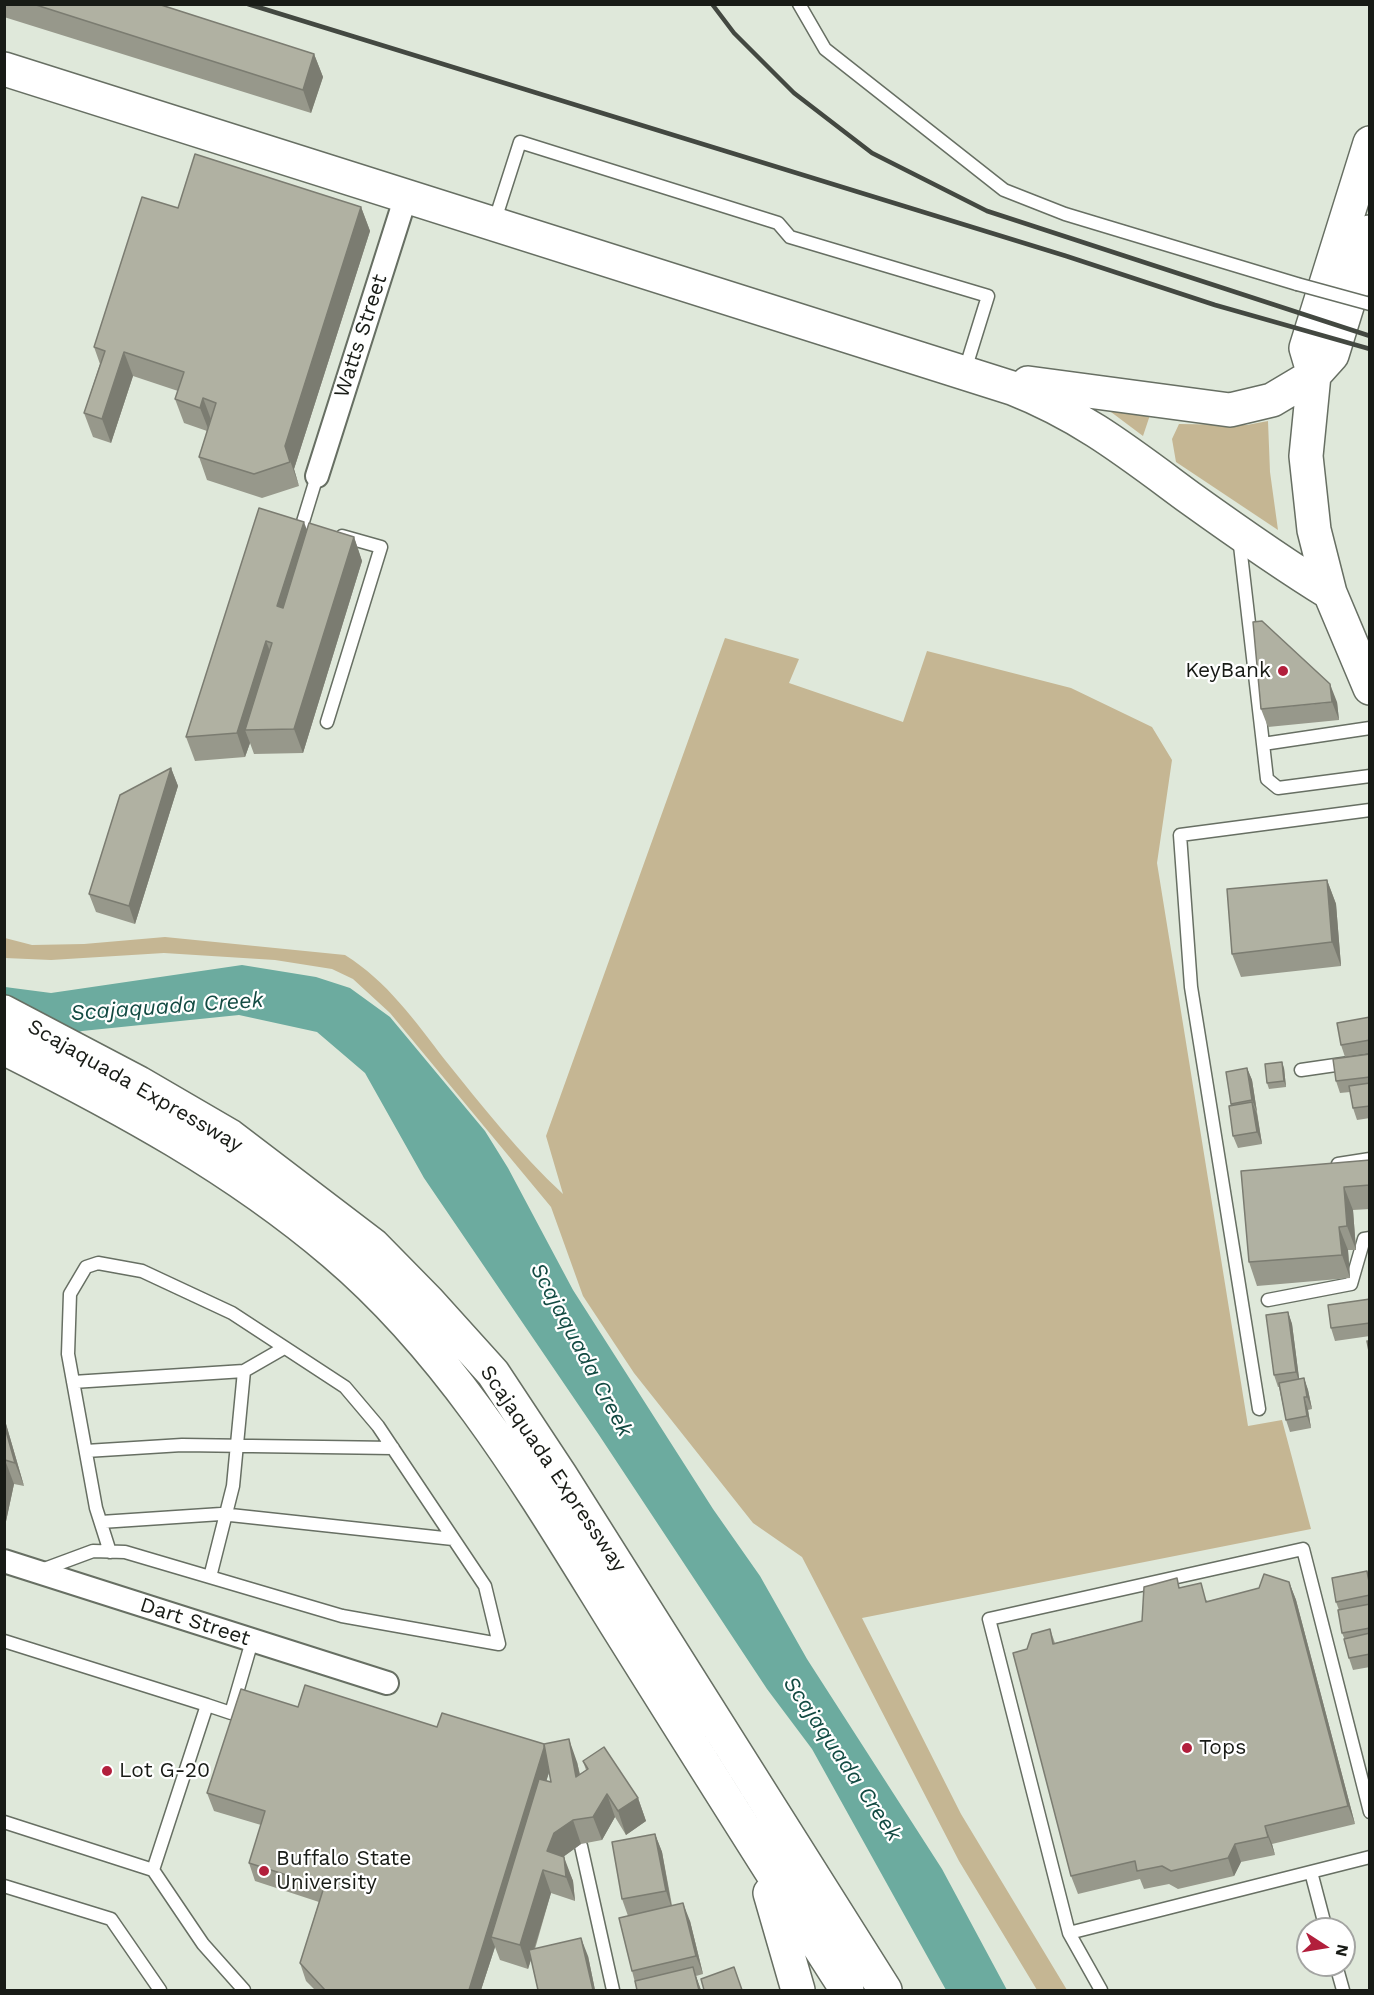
<!DOCTYPE html>
<style>
body{margin:0}
#map{position:relative;width:1374px;height:1995px;overflow:hidden;background:#dfe8da;font-family:"Work Sans",sans-serif}
canvas{display:block}
.frame{position:absolute;inset:0;border:6px solid #181b16;pointer-events:none}
.north{position:absolute;left:1296px;top:1917px;width:60px;height:60px;box-sizing:border-box;background:#fff;border:2px solid #a3a4a2;border-radius:50%;rotate:102deg;font-size:16px;font-weight:700;line-height:24px;text-align:center;color:#181b16}
.north::after{content:'';display:block;margin:auto;width:21px;height:27px;background:#b21f3c;clip-path:polygon(50% 0,100% 100%,50% 72%,0 100%)}
</style>
<div id="map">
<canvas width="1374" height="1995"></canvas>
<div class="frame"></div>
<div class="north">N</div>
</div>
<script>
const g = document.querySelector('canvas').getContext('2d');
g.lineJoin = 'round';
function paint(path, color) { g.fillStyle = color; g.fill(path, 'evenodd'); }
function strokePath(path, color, width, dash) { g.strokeStyle = color; g.lineWidth = width; g.lineCap = dash ? 'butt' : 'round'; g.setLineDash(dash || []); g.stroke(path); }
function label(font, color, halo, rows, align = 'center') {
  g.font = font + ' "Work Sans",sans-serif'; g.lineWidth = 4.5; g.setLineDash([]); g.textBaseline = 'middle'; g.strokeStyle = halo; g.fillStyle = color; for (const [text, x, y, turn = 0] of rows) {
    g.save(); g.translate(x, y); g.rotate((+turn || 0) * Math.PI / 180); g.textAlign = isNaN(turn) ? turn : align; if (halo) g.strokeText(text, 0, 0); g.fillText(text, 0, 0); g.restore();
  }
}
paint(new Path2D(`
 M1103,406L1150,415L1143,436Z
 M1268,421L1270,472L1278,530L1176,462L1172,439L1179,424L1247,425Z
 M725,638L799,659L789,683L903,722L927,651L1071,688L1152,727L1172,760L1157,863L1248,1426L1282,1420L1311,1529L862,1618L961,1814L1067,1990H1037L959,1861L802,1557L753,1523L634,1373L583,1296L551,1207L390,1013L353,979L332,969L275,960L164,953L51,960L5,958V938L32,945L84,944L165,937L345,955C387,981 415,1021 445,1060C482,1106 520,1154 563,1194L546,1136Z`), '#c5b693');
paint(new Path2D(`
 M242,965L316,977L350,988L390,1017L485,1131L508,1168L573,1290L713,1509L760,1576L807,1659L942,1869L1007,1990H946L812,1749L767,1689L599,1435L424,1178L365,1073L317,1032L239,1015L82,1031L37,1046L5,1043V987L51,993Z`), '#6cab9f');
const lane = new Path2D(`
 M799,4L825,49L1004,190L1065,214L1297,284
 M494,223L520,142L778,223L790,237L988,296L965,370
 M302,525L317,476
 M1239,537L1263,744L1370,728
 M327,722L381,547L342,536
 M1263,744L1267,779L1278,788L1370,776
 M1301,1070L1370,1060
 M1338,1164L1370,1159
 M1268,1300L1351,1284L1364,1239L1370,1238
 M73,1382L244,1371L284,1348
 M1259,1409L1191,987L1180,835L1370,810
 M86,1451L182,1445L393,1448
 M101,1522L221,1514L453,1539
 M39,1571L93,1551L125,1552L342,1616L499,1644L485,1586L378,1426L345,1387L232,1313L142,1271L98,1263L86,1267L70,1294L68,1354L96,1508L110,1552
 M210,1577L233,1486L244,1371
 M4,1641L207,1705
 M4,1822L153,1870L203,1944L244,1990
 M581,1846L613,1990
 M153,1870L207,1705L231,1713L252,1641
 M1311,1872L1326,1929
 M4,1886L111,1919L160,1990
 M1069,1933L989,1619L1303,1549L1370,1812
 M1336,1965L1343,1990
 M1101,1990L1069,1933L1370,1857`);
const street = new Path2D(`
 M317,476L406,196
 M4,1561L387,1683`);
const secondary = new Path2D(`
 M4,69L1012,388C1083,416 1129,453 1190,498C1236,531 1281,563 1330,593
 M1370,143L1306,348L1314,375L1306,456L1314,530L1330,593L1370,688
 M1028,383L1230,410L1272,400L1314,375L1332,355L1370,232`);
const highway = new Path2D(`
 M4,1012L139,1083L230,1136L373,1245L428,1301L493,1373L561,1476L885,1990
 M4,1048C121,1107 233,1167 334,1253C454,1355 533,1491 615,1623C692,1746 769,1869 847,1990
 M770,1893L798,1990`);
strokePath(lane, '#676f63', 15);
strokePath(street, '#676f63', 26);
strokePath(secondary, '#676f63', 36);
strokePath(highway, '#676f63', 36);
strokePath(lane, '#fff', 12);
strokePath(street, '#fff', 22);
strokePath(secondary, '#fff', 33);
strokePath(highway, '#fff', 33);
strokePath(new Path2D(`
 M248,4L1066,256L1215,305L1370,349
 M712,4L734,33L794,93L872,153L987,211L1370,336`), '#434841', 4.5);
const laneBridge = new Path2D(`
 M1297,284L1370,304`);
strokePath(laneBridge, '#676f63', 15, []);
strokePath(laneBridge, '#fff', 12);
paint(new Path2D(`
 M4,4H158L314,54L323,77L311,113L4,17Z
 M361,207L370,231L294,469L299,486L262,498L207,480L199,457L207,431L184,423L175,399L178,391L133,376L111,443L93,437L84,413L100,364L94,347L178,208Z
 M307,530L354,537L362,561L303,753L254,754L250,743L245,757L195,761L186,737Z
 M1337,702L1339,720L1268,727L1261,709Z
 M171,768L178,786L135,924L96,912L89,894Z
 M1327,880L1336,904L1341,966L1241,977L1232,954Z
 M1370,1017V1053L1345,1057L1341,1045Z
 M1370,1054V1118L1357,1120L1353,1108L1350,1092L1340,1093L1336,1081Z
 M1247,1068L1252,1080L1262,1144L1238,1148L1233,1136L1231,1104Z
 M1284,1068L1286,1087L1269,1089L1267,1083Z
 M1370,1160V1209L1353,1210L1356,1250H1348L1350,1278L1257,1286L1249,1262Z
 M1370,1299V1336L1335,1341L1331,1328Z
 M1288,1312L1292,1324L1299,1379L1304,1378L1308,1390L1312,1409L1308,1410L1311,1428L1290,1432L1286,1420L1279,1387H1278L1274,1375Z
 M4,1417L24,1486L14,1484L5,1526H4Z
 M1370,1579V1667L1353,1670L1349,1658L1345,1640L1342,1633L1339,1610L1336,1602Z
 M1289,1582L1296,1600L1355,1824L1272,1844L1275,1855L1241,1862L1234,1876L1178,1889L1169,1884L1144,1889L1140,1879L1078,1894L1071,1876L1027,1649L1050,1629L1055,1643L1142,1621L1180,1588L1208,1601Z
 M298,1707L437,1727L577,1762L580,1774L586,1770L583,1761L638,1798L646,1821L626,1835L615,1817L602,1840L581,1844L563,1857L573,1881L575,1901L551,1893L535,1949L588,1956L595,1990H538L531,1960L528,1969L500,1960L495,1947L481,1990H315L306,1981L300,1963L319,1902L255,1881L249,1863L261,1825L214,1811L207,1793ZM549,1772L551,1782L546,1781Z
 M655,1834L662,1852L672,1905L690,1921L703,1974L696,1976L701,1990H637L632,1971L628,1916L622,1899Z`), '#97988b');
paint(new Path2D(`
 M314,54L323,77L311,113L303,90Z
 M361,207L370,231L294,469L299,486L285,446Z
 M124,352L133,376L111,443L102,419Z
 M203,398L212,422L209,431L200,408Z
 M304,522L313,546L286,630L277,606Z
 M354,537L362,561L303,753L294,729Z
 M266,641L275,664L245,730L250,743L245,757L237,733Z
 M1330,684L1337,702L1339,720L1332,702Z
 M171,768L178,786L135,924L129,906Z
 M1327,880L1336,904L1341,966L1332,942Z
 M1282,1062L1284,1068L1286,1087L1284,1081Z
 M1247,1068L1252,1080L1257,1112L1252,1100Z
 M1252,1102L1257,1114L1262,1144L1257,1132Z
 M1344,1187L1353,1210L1356,1250L1347,1226Z
 M1339,1227L1348,1250L1350,1278L1342,1255Z
 M1288,1312L1292,1324L1300,1385L1296,1372Z
 M1304,1378L1308,1390L1312,1409L1307,1397Z
 M1304,1397L1308,1410L1311,1428L1307,1416Z
 M4,1417L24,1486L15,1463L4,1424Z
 M5,1460L14,1484L5,1526L4,1523V1465Z
 M1289,1582L1296,1600L1355,1824L1348,1806Z
 M569,1739L577,1762L585,1800L576,1777Z
 M545,1745L552,1763L497,1939L491,1937L495,1947L481,1990H469Z
 M607,1794L615,1817L602,1840L593,1817Z
 M638,1798L646,1821L626,1835L618,1811Z
 M573,1820L581,1844L563,1857L556,1875L547,1851L554,1833Z
 M1265,1826L1272,1844L1275,1855L1268,1837Z
 M655,1834L662,1852L672,1909L666,1891Z
 M1235,1844L1241,1862L1234,1876L1228,1858Z
 M564,1857L573,1881L575,1901L566,1877Z
 M543,1870L551,1893L528,1969L520,1945Z
 M683,1903L690,1921L703,1974L696,1956Z
 M581,1938L588,1956L595,1990H593Z
 M693,1967L699,1985L701,1990H699Z`), '#7b7c71');
const building = new Path2D(`
 M33,4H158L314,54L303,90Z
 M195,154L361,207L285,446L290,462L254,474L199,457L216,403L203,398L200,408L175,399L184,372L124,352L102,419L84,413L105,351L94,347L142,197L178,208Z
 M259,508L304,522L277,606L283,608L309,523L354,537L294,729L245,730L272,643L266,641L237,733L186,737Z
 M1262,621L1330,684L1332,702L1261,709L1253,622Z
 M171,768L129,906L89,894L120,795Z
 M1327,880L1332,942L1232,954L1227,889Z
 M1370,1017V1040L1341,1045L1337,1023Z
 M1370,1054V1077L1336,1081L1333,1059Z
 M1282,1062L1284,1081L1267,1083L1265,1064Z
 M1247,1068L1252,1100L1231,1104L1226,1072Z
 M1370,1083V1106L1353,1108L1349,1086Z
 M1252,1102L1257,1132L1233,1136L1229,1106Z
 M1370,1160V1185L1344,1187L1347,1226L1339,1227L1342,1255L1249,1262L1241,1171Z
 M1370,1299V1323L1331,1328L1328,1305Z
 M1288,1312L1296,1372L1274,1375L1266,1315Z
 M1367,1341H1370V1356Z
 M1304,1378L1307,1397H1304L1307,1416L1286,1420L1279,1383Z
 M4,1424L15,1463L5,1460L4,1465Z
 M1367,1571L1370,1587V1595L1336,1602L1332,1578Z
 M1264,1574L1289,1582L1348,1806L1265,1826L1268,1837L1235,1844L1228,1858L1171,1871L1162,1866L1137,1871L1135,1861L1071,1876L1013,1653L1027,1649L1032,1634L1050,1629L1053,1644L1142,1621L1144,1587L1177,1578L1179,1588L1201,1583L1206,1602L1259,1588Z
 M1370,1604V1628L1342,1633L1338,1610Z
 M1370,1633V1654L1349,1658L1344,1639Z
 M305,1685L437,1727L442,1713L544,1744V1748L469,1990H325L300,1963L324,1887L249,1863L265,1811L207,1793L241,1689L298,1707Z
 M569,1739L576,1777L588,1769L583,1761L604,1747L638,1798L618,1811L607,1794L593,1817L573,1820L554,1833L547,1851L564,1857L566,1877L543,1870L520,1945L491,1937L539,1779L551,1782L544,1744Z
 M655,1834L666,1891L622,1899L612,1842Z
 M683,1903L696,1956L632,1971L619,1918Z
 M581,1938L593,1990H538L529,1950Z
 M693,1967L699,1990H637L635,1981Z
 M734,1967L742,1990H704L701,1979Z`);
paint(building, '#b0b1a2');
strokePath(building, '#7b7c71', 1.5);
for (const [x, y, r, color] of [
 [1283,671,6,"#b21f3c"],
 [1187,1748,6,"#b21f3c"],
 [107,1771,6,"#b21f3c"],
 [264,1871,6,"#b21f3c"]
]) { const dot = new Path2D(); dot.arc(x, y, r, 0, 2 * Math.PI); g.fillStyle = color; g.fill(dot); strokePath(dot, '#fff', 2); }
label('21px', '#181b16', '#fff', [
 ["Watts Street",361,336,-72],
 ["Scajaquada Expressway",135,1086,30],
 ["Scajaquada Expressway",553,1469,56],
 ["Dart Street",195,1622,18]
]);
label('21px', '#181b16', '#fff', [
 ["KeyBank",1271,671,"right"],
 ["Tops",1199,1748],
 ["Lot G-20",119,1771],
 ["Buffalo State",276,1859],
 ["University",276,1883]
], 'left');
label('italic 22px', '#124a42', '#fff', [
 ["Scajaquada Creek",167,1007,-4],
 ["Scajaquada Creek",581,1350,62],
 ["Scajaquada Creek",842,1759,56]
]);
</script>
